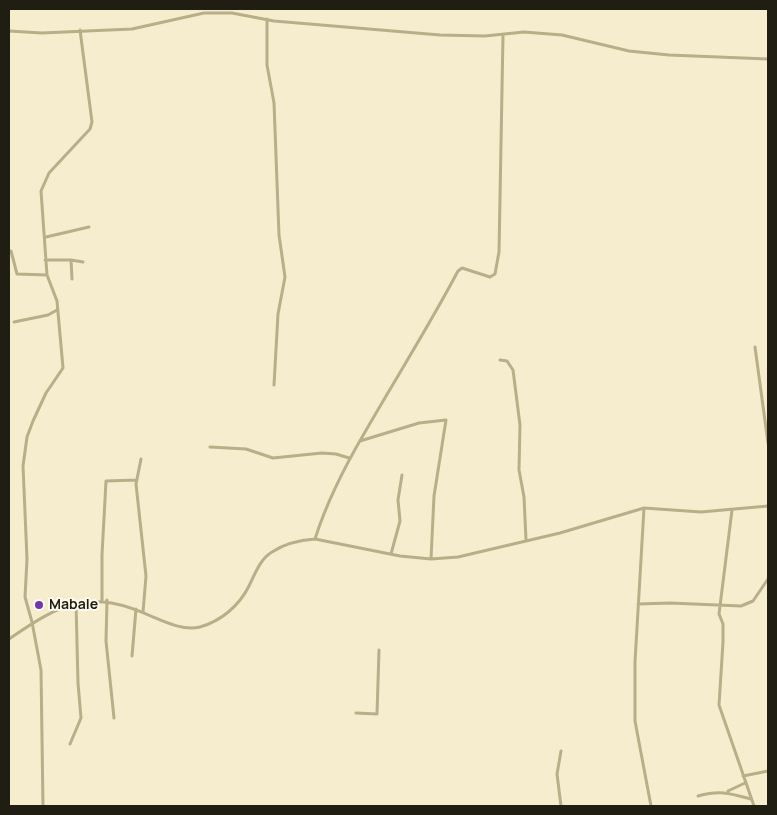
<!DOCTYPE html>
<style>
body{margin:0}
#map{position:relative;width:777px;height:815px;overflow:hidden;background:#f6edcf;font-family:Manrope,sans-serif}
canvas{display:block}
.frame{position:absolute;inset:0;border:10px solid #201d12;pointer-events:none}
</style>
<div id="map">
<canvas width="777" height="815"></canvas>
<div class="frame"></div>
</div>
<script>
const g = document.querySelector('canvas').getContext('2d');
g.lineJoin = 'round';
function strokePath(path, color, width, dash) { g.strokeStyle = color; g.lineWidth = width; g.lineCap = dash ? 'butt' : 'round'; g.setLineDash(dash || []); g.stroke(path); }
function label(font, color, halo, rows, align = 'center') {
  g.font = font + ' Manrope,sans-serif'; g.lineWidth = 4; g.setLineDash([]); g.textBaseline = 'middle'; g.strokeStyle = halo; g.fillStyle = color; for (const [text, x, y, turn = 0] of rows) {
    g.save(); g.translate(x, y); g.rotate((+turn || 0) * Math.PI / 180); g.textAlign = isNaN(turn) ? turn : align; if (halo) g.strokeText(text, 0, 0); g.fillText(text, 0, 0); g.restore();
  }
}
strokePath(new Path2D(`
 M267,19V65L274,103L279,235L285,277L278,314L274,385
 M9,31L42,33L132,29L204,13H232L274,21L440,35L485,36L524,32L562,35L629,51L669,55L768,59
 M46,237L89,227
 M11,251L17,274L47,275
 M45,260H71L72,279
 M71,260L83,262
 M14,322L48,315L57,310
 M755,347L768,443
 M500,360L507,361L513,370L520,425L519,470L524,497L526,540
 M360,441L419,423L446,420L434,496L431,559
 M210,447L246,449L273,458L322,453L336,454L349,458
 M141,459L136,484L146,576L143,612
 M644,508L635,662V721L651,806
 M732,510L719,614L723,624V642L719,705L754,806
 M315,539C327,501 345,466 365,432C396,378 429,326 458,271L462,268L490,277L495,274L499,252L503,35
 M391,554L400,521L398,500L402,475
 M102,600V555L106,481L137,480
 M107,600L106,641L114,718
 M638,604L670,603L741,606L753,601L768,579
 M9,639C63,602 90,588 153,617C167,623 185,631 200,627C221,621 239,606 249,586C255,574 260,559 272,552C284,544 301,540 315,539L400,556L431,559L458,557L560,533L644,508L701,512L768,506
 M132,656L136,609
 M356,713L377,714L379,650
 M70,744L81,718L78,683L76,603
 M561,751L557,774L561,806
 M743,776L768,771
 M728,791L745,783
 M698,796C720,790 729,793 751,799
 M43,806L41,670L32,622L25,597L27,559L23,466L27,437L33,421L46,393L63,368L57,301L47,275L41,191L49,173L90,129L92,122L80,30`), '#b8ae87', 3);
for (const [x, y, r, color] of [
 [39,605,5,"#7436ab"]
]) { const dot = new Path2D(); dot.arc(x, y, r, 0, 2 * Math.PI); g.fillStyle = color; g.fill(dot); strokePath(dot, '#fefbee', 2); }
label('bold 14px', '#201d12', '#fefbee', [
 ["Mabale",49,605]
], 'left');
</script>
